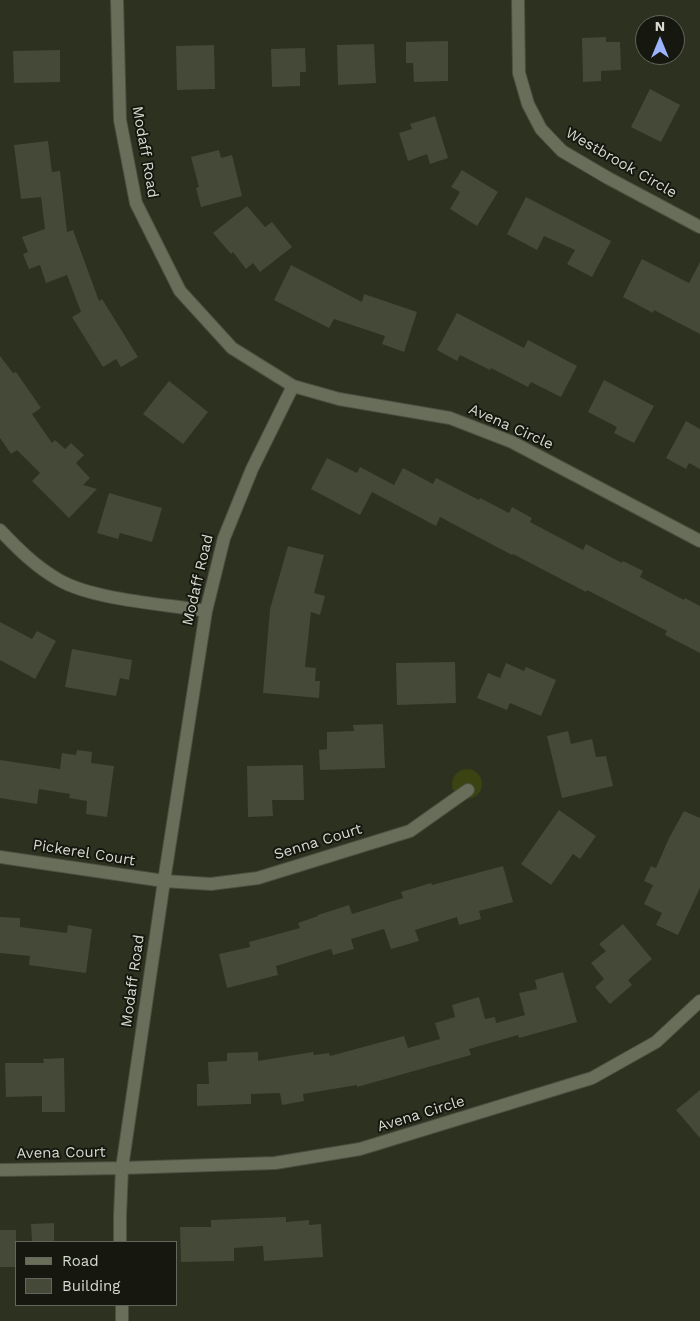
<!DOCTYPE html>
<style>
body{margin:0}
#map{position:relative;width:700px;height:1321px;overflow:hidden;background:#2d3120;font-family:"Work Sans",sans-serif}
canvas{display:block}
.legend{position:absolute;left:15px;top:1241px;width:162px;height:65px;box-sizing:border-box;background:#161810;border:1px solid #63665c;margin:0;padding:6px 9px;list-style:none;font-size:15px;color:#d7dacf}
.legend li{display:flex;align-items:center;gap:10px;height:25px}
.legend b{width:25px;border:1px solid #63665c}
.north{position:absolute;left:635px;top:15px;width:50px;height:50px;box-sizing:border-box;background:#161810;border:1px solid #63665c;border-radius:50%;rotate:0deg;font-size:14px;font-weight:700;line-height:20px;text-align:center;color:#d7dacf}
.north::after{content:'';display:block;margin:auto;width:18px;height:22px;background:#9bb4fd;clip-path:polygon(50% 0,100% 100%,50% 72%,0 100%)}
</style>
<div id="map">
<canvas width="700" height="1321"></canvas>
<ul class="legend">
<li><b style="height:6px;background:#696e5b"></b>Road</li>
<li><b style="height:14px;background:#454937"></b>Building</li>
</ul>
<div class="north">N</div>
</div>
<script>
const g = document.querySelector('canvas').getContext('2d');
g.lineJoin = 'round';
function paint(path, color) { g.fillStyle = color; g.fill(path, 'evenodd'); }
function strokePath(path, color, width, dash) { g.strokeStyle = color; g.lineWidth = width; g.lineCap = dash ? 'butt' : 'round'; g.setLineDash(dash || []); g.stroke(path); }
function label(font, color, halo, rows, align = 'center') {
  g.font = font + ' "Work Sans",sans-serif'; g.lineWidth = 4; g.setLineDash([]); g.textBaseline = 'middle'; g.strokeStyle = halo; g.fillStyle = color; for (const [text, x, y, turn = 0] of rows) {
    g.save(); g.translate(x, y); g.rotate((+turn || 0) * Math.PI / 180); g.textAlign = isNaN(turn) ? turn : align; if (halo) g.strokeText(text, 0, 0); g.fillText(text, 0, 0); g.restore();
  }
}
paint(new Path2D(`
 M452 784a15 15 0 1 1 30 0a15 15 0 1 1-30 0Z`), '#3a4311');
paint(new Path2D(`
 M606,37V42H620L621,70L601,71V81L583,82L582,38Z
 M448,41V81L414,82L413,63H406V42Z
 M374,44L376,83L338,85L337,45Z
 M214,45L215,89L177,90L176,46Z
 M305,48L306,72H300V86L272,87L271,49Z
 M60,50V82L14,83L13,51Z
 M650,89L680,105L661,142L631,127Z
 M435,116L448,158L430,164L427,154L408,161L399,133L412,129L410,124Z
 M48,141L52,172L60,171L67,232L73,230L99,301L102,299L138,357L121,367L116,359L103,367L72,317L81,312L67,275L46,283L40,265L29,269L23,254L28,252L22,237L45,229L41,197L21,199L14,145Z
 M219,150L221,158L232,155L242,196L201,207L196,188L199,187L191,157Z
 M462,170L498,192L477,226L450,209L460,192L451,187Z
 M526,197L611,241L592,277L567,264L575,250L544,236L537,250L507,234Z
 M247,206L265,227L272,222L292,247L260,272L253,263L246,269L233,252L231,254L213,233Z
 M642,259L689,283L700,262V334L654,310L653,313L623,297Z
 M291,265L362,302L364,294L417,312L404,352L382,344L385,336L334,319L329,328L274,300Z
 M457,313L524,348L528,340L577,366L561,397L531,382L528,387L491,368L490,370L460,355L457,361L437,350Z
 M0,356L13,373L16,372L41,408L32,414L52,443L55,440L65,449L71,443L84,455L76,463L90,478L83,485L97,489L69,518L32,481L40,473L17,450L11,454L0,438Z
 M604,380L654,406L634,443L614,433L617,427L588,412Z
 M169,381L208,412L183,444L143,414Z
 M686,421L700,429V469L689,463L686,469L666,458Z
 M327,458L357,473L360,467L394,485L403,468L433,484L436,478L479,500L480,498L509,513L512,507L532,518L530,522L583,550L586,544L622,563L623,561L643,571L640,577L684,600L685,598L700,606V653L665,635L667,631L587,590L586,592L513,554L512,555L440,517L436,526L372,492L360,515L311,489Z
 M109,493L162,508L152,542L120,533L118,539L97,533Z
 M288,546L324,555L314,593L325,596L320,615L311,612L305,667L316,668L315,681H320L319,698L263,693L270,609Z
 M0,622L32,639L37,631L56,641L35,679L0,660Z
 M72,649L132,660L129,680L120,678L116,696L65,687Z
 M455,662L456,703L397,705L396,663Z
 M506,663L524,671L526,667L556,680L541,716L510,703L507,710L477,698L488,673L500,678Z
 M383,724L385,768L320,770L319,750L327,749V732L354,731L353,725Z
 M568,731L571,744L592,739L596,757L606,756L613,786L562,798L547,736Z
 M77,750L92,752L91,763L114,766L107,817L86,814L87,801L69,798L70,794L39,789L37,804L0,798V760L60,769L62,753L76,755Z
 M303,765L304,800H272L273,816L248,817L247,766Z
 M559,810L596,836L580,859L573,854L551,885L521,864Z
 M684,811L700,818V888L678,935L656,925L662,913L644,904L653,885L644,881L651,866L656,868L669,838Z
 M503,866L513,902L479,911L481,919L459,925L457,917L415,930L419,941L391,949L384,929L351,939L354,949L333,955L331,949L276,966L278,975L227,988L219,954L250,947L249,942L300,928L298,923L318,916V915L349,905L352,914L403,898L401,892L431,883L432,885Z
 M0,917L20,918V927L67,933L68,925L92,929L86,973L29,965L30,956L0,953Z
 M623,924L652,959L628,980L632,985L610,1004L595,987L604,979L591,963L606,951L599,944Z
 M563,972L577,1022L519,1038L518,1035L469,1049L471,1055L357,1087V1085L303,1094L304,1101L282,1105L280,1093L251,1094V1104L197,1106V1084H209L208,1062L227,1061V1053L258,1052V1061L313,1052L314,1055L329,1053L330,1056L404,1036L408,1048L440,1039L435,1023L455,1017L452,1005L479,997L485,1019L495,1017L496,1023L525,1015L519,993L537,989L535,980Z
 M64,1058L65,1112H42V1096L6,1097L5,1063H44L43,1059Z
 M700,1090V1138L676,1110Z
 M286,1217V1222L309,1220V1225L321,1224L323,1257L264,1261L263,1246L234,1248V1261L181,1262L180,1227H211V1220Z
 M54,1223V1242H32L31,1224Z
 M0,1230H16V1267H0Z`), '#454937');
const minor = new Path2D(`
 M117,0L120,120L136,203L180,291L232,348L293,386L252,469L224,538L206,611L164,881L122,1168L120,1216V1242
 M518,0L519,73L528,104L541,129L562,151L608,178L700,227
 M293,386L339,399L450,418L512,442L700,541
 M0,530C18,549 36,567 59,580C94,600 165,604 206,611
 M0,857L164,881L211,884L258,878L410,831L468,790
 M0,1170L122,1168L275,1163L360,1149L592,1078L656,1042L700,1001
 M122,1305V1321`);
strokePath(minor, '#4c4f40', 14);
strokePath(minor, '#696e5b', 12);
label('15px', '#d7dacf', '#161810', [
 ["Modaff Road",145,152,80],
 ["Westbrook Circle",621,163,30],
 ["Avena Circle",511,427,24],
 ["Modaff Road",198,580,-77],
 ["Senna Court",318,842,-17],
 ["Pickerel Court",84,853,9],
 ["Modaff Road",133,981,-82],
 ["Avena Circle",421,1114,-17],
 ["Avena Court",61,1153,-1]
]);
</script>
